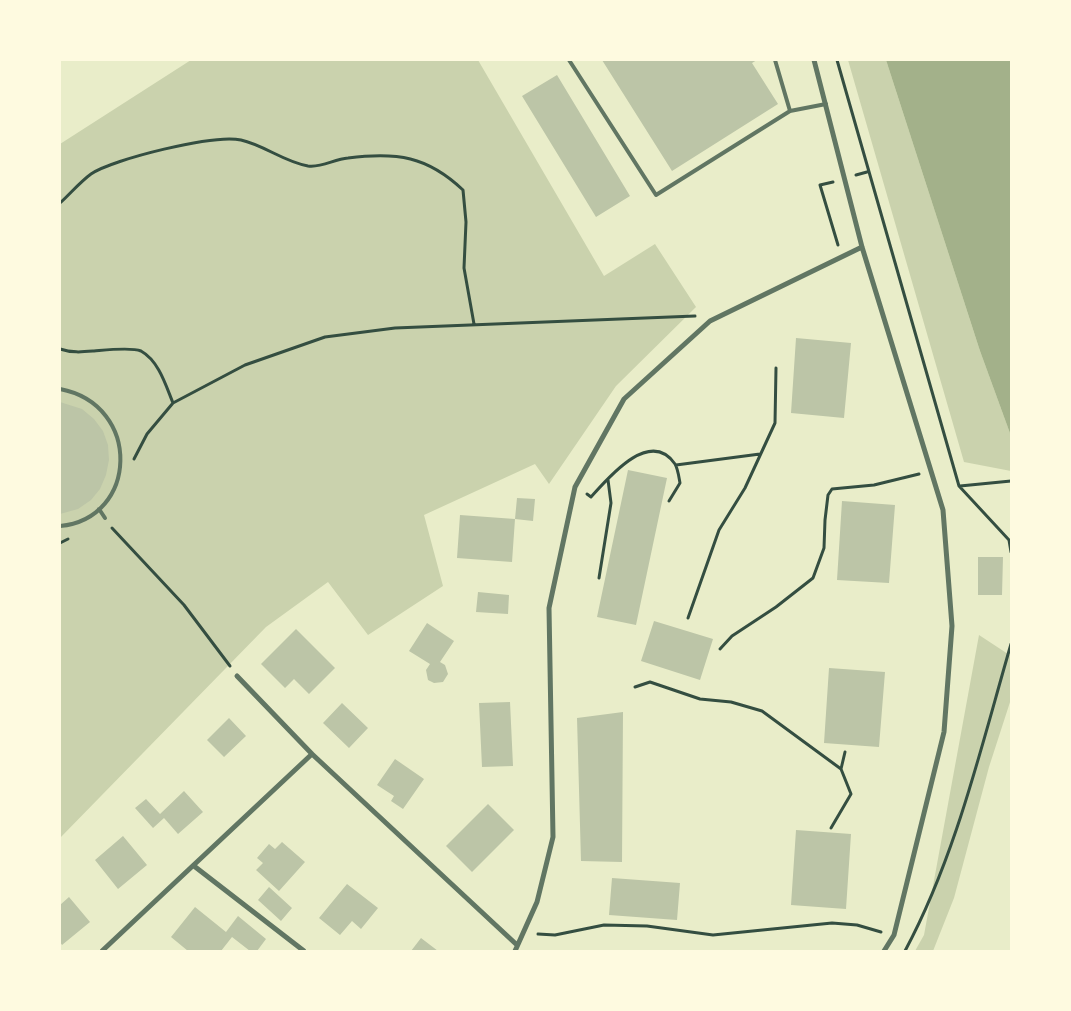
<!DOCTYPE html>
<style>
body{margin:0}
#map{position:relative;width:1071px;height:1011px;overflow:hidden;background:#e9edc9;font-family:Arial,sans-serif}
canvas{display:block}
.frame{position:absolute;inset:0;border:61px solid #fefae0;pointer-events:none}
</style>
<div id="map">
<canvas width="1071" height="1011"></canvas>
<div class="frame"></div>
</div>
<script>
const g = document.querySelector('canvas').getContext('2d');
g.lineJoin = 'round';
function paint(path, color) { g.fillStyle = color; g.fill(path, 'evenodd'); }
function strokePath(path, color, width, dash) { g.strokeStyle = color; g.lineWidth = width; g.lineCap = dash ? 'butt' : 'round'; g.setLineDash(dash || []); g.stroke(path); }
paint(new Path2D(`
 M191,60H478L604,276L655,244L696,307L616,386L549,484L535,464L424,515L443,586L368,635L328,582L266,627L60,838V144Z
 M848,60H886L980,351L1011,436V471L964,462Z
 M979,635L1011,656V699L989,767L954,898L933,951H915L924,935Z`), '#cad2ad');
paint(new Path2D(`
 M886,60H1011V436L980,351Z`), '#a3b18a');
paint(new Path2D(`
 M602,60H757L752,63L778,104L672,171Z
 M557,75L630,196L596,217L522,96Z
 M796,338L851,343L844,418L791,413Z
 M60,402L82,409L94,419L103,431L108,445L109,460L106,475L100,489L91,500L78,509L60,514Z
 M628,470L667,478L636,625L597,617Z
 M517,498L535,499L533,521L515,519Z
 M842,501L895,505L889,583L837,580Z
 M460,515L515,519L512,562L457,558Z
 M978,557H1003L1002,595H978Z
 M478,592L509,595L508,614L476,612Z
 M654,621L713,639L700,680L641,661Z
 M427,623L454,641L440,662L445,665L448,674L443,682L434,683L428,680L426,670L430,664L409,651Z
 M296,629L335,668L309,694L294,679L285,688L261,664Z
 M829,668L885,672L879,747L824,743Z
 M510,702L513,766L482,767L479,703Z
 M342,703L368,728L349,748L323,723Z
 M623,712L622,862L581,861L577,718Z
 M229,718L246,736L224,757L207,740Z
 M395,759L424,779L403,809L391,801L394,796L377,785Z
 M184,791L203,812L178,834L164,818L153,828L135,808L146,799L160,814Z
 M488,804L514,830L472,872L446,846Z
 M796,830L851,834L846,909L791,905Z
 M123,836L147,865L118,889L95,860Z
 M282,842L305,862L279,891L256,870L263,863L257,858L269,844L275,849Z
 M612,878L680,883L677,920L609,915Z
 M347,884L378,908L361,929L352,921L340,935L319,918Z
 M269,887L292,908L281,921L258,900Z
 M69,897L90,922L62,945L60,942V905Z
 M195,907L226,932L238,916L266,939L257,951H250L232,937L221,951H188L171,937Z
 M421,938L438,951H411Z`), '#bcc5a7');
strokePath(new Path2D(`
 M837,60L959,486L1009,540L1011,552
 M856,175L867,172
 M833,182L820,185L838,245
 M60,203C70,194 80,182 91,174C113,159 214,134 241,140C264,145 284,162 308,166C322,168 334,159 348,158C397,152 427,156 463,190L466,222L464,268L474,324
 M60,349C72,353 82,352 94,351C106,350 131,347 141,351C159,361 166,386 173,403
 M134,459L147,434L173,403L245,365L325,337L395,328L695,316
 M676,465L760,454
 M960,486L1011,481
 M587,494L591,497C609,477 650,428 675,464C678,469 679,478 680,483L669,501
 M112,528L184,605L230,666
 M60,543L68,539
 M599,578L611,503L608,480
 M688,618L719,530L745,488L775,423L776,368
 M720,649L732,636L776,607L813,578L824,548L825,520L828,495L832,489L874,485L919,474
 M635,687L650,682L700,699L731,702L762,711L841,769L851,794L831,828
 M841,769L845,752
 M538,934L555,935L604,925L647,926L713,935L832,923L857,925L881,932
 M905,951C956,856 981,747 1011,644`), '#344e41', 3);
strokePath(new Path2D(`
 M569,60L656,195L790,111
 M775,60L790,111L826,104
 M60,389C143,405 138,519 60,526
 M99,509L105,518`), '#617663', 4);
strokePath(new Path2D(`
 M814,60L862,247L943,510L952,626L944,732L894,935L884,951
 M237,676L312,754L517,945
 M194,866L304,951
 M102,951L312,754
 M515,951L537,902L553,837L549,608L575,487L624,399L710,321L862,247`), '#617663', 5);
</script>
